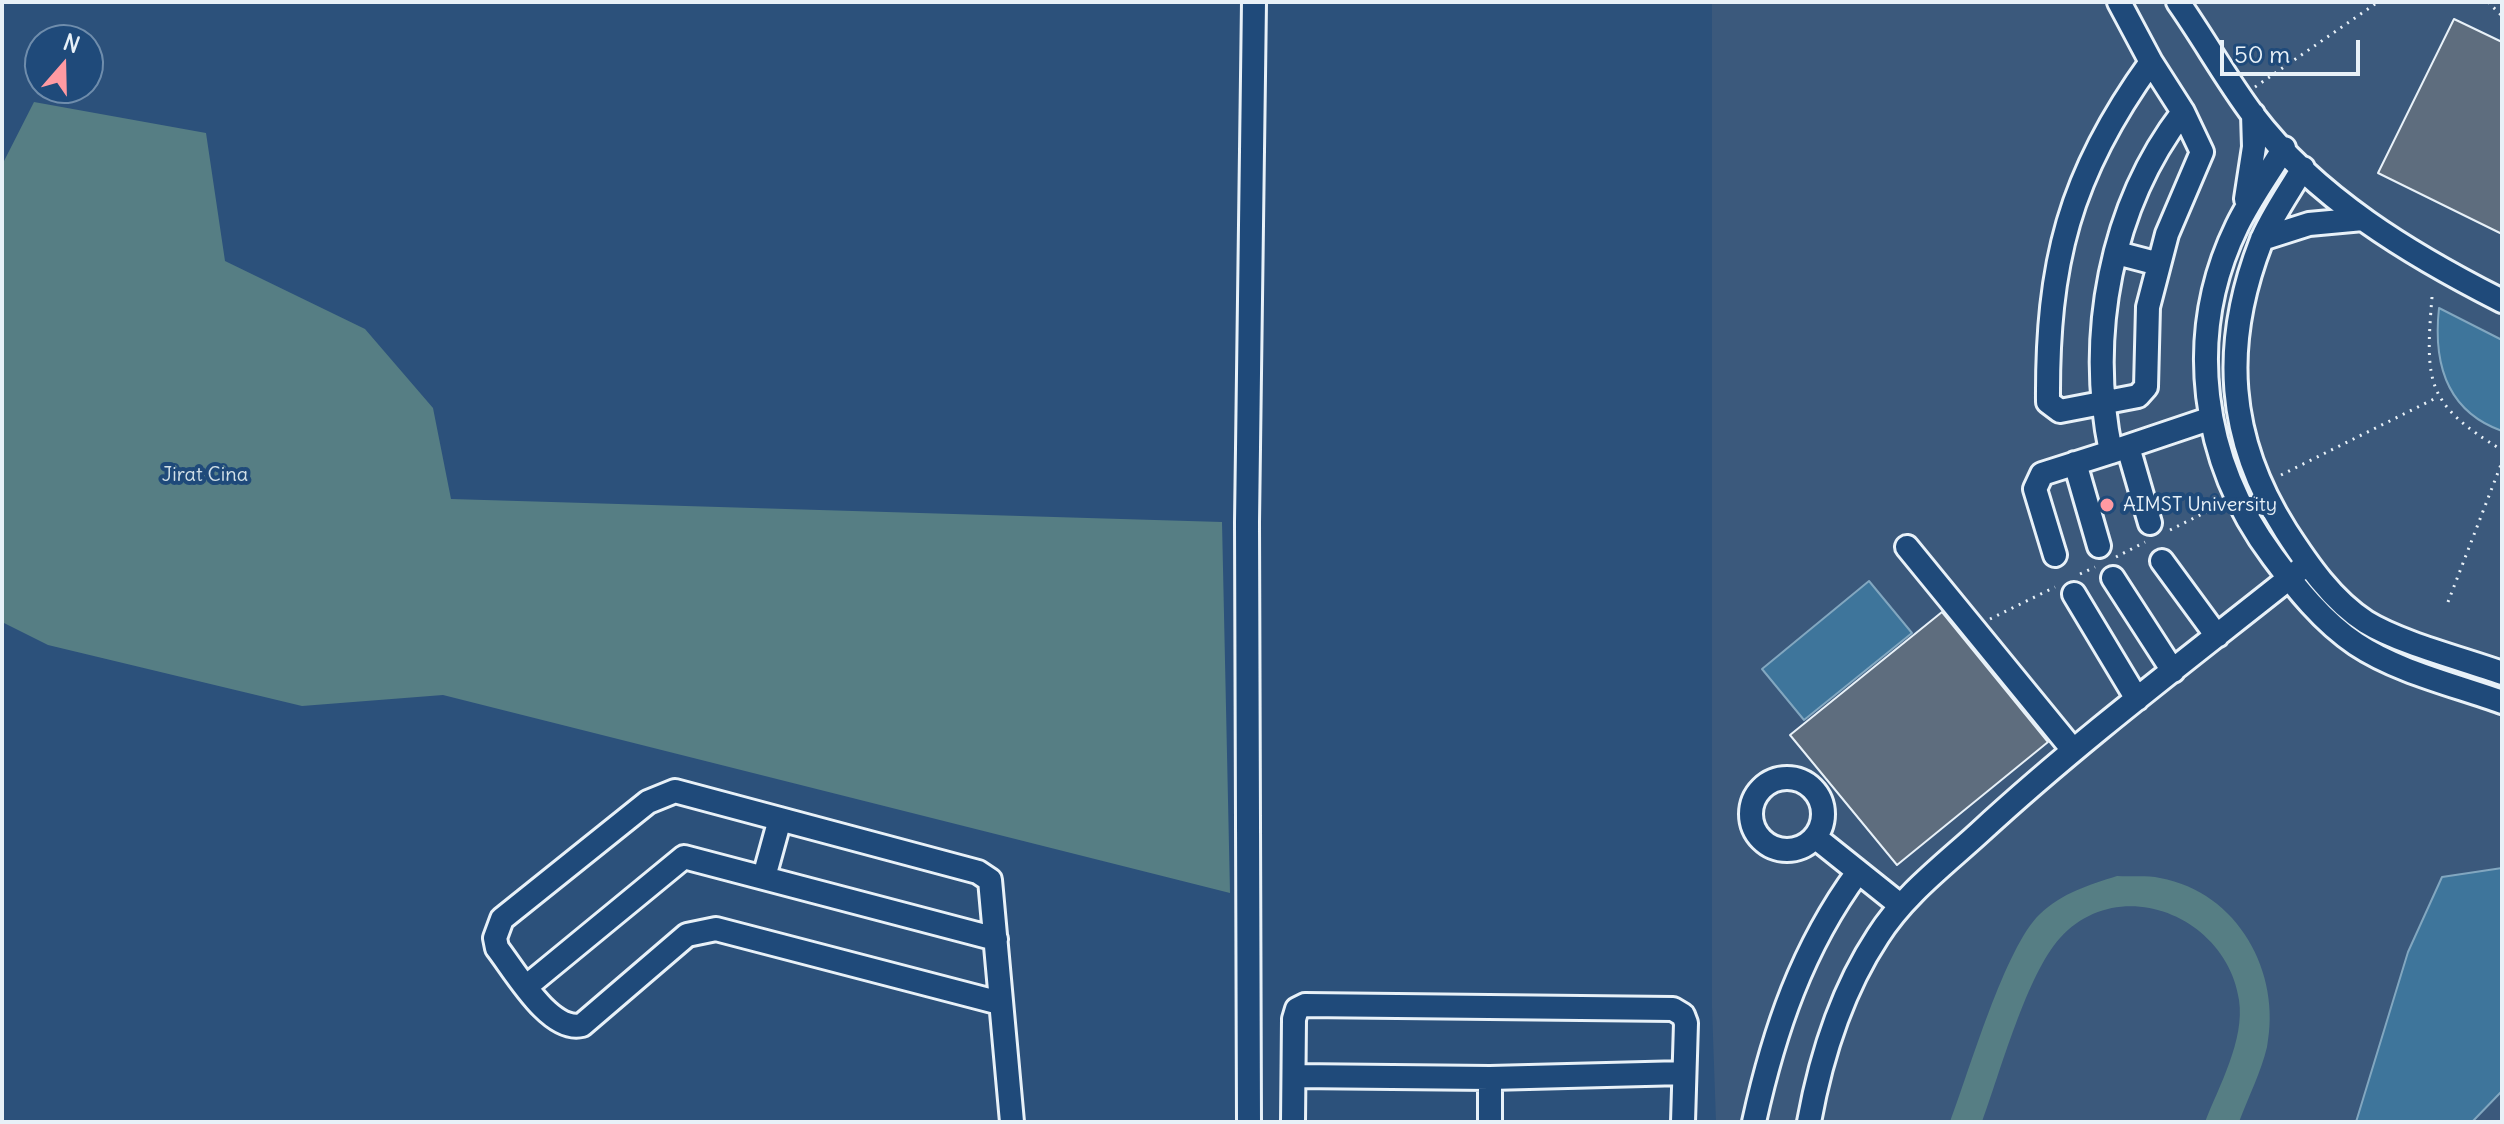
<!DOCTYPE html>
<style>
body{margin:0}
#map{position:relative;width:2504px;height:1124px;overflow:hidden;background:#2c517b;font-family:Delius,sans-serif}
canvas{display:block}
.frame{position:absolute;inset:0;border:4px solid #e8f1f8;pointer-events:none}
.north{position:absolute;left:24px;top:24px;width:80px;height:80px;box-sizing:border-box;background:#1f4a7a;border:2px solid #6f8dac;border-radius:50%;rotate:20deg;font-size:22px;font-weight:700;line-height:32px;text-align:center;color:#e8f1f8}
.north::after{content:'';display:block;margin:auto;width:28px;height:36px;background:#ff9aa2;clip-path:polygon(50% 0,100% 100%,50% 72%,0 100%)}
.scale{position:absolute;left:2220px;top:40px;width:140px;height:36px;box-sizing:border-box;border:4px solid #e8f1f8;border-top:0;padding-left:10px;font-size:24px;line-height:28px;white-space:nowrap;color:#e8f1f8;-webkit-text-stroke:6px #1f4a7a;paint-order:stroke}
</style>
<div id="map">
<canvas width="2504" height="1124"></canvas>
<div class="frame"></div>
<div class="north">N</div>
<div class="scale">50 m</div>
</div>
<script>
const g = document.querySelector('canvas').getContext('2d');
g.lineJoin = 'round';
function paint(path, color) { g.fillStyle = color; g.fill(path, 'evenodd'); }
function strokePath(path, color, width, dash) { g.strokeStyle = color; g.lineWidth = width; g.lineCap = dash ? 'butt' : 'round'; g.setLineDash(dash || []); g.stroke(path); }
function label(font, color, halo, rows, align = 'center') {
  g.font = font + ' Delius,sans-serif'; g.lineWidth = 8; g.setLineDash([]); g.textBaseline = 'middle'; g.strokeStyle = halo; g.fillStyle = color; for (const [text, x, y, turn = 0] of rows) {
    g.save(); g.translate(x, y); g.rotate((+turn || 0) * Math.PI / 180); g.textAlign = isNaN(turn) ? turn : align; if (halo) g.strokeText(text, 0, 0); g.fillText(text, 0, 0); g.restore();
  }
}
paint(new Path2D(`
 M1712,2H2502V1122H1716L1712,1008Z`), '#3b597c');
paint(new Path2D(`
 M34,102L206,133L225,261L365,329L433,408L451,499L1222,522L1230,893L443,695L302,706L48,645L2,622V165Z
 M2117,876C2131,877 2147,875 2160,878C2238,892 2282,973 2267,1047C2261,1072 2248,1098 2239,1122H2205C2219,1086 2245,1040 2239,1000C2227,917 2120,872 2060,938C2027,974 2000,1073 1982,1122H1950C1969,1072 2005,947 2040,914C2062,893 2089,885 2117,876Z`), '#567e84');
const water = new Path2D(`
 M2439,308L2502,340V431C2446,411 2433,363 2439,308Z
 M1869,581L1912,633L1804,720L1762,669Z
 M2502,868V1091L2472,1122H2356L2408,952L2442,877Z`);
paint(water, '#3e759b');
strokePath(water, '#82a7c0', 2);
const building = new Path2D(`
 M2454,19L2502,42V234L2378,173Z
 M1942,612L2048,742L1897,865L1790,735Z`);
paint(building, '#5e6d7e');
strokePath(building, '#e8f1f8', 2);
const minor = new Path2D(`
 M2119,2L2151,62C2069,175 2047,264 2048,402L2060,411L2138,396L2146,387L2148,307L2167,234L2202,152L2183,112
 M2178,2C2204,39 2226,79 2253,115C2316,198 2411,255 2502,301
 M2151,62L2183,112C2110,207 2087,336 2111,452L2209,419
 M2284,148C2269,173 2250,199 2237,226C2184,335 2201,461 2273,557C2296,588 2323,622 2356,644C2398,672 2455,685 2502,702
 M2303,168C2289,192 2271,217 2261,242C2221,345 2227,438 2286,531C2308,565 2332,600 2366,622C2400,643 2463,659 2502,673
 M2246,199L2254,147L2253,114
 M2262,239L2309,224L2363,219
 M2117,253L2159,264
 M2128,447L2150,523
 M2075,463L2099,546
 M1907,547L2073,750
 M2055,555L2035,489L2042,474L2111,452
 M2162,561L2217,636
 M2113,578L2173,671
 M2074,594L2137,699
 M1751 814a36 36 0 1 1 72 0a36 36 0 1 1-72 0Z
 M1815,837L1900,905
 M764,877L780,819
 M527,986L684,857L996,939
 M1000,1003L716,929L687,935L582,1025C550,1033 515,971 497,948L495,938L502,919L648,802L675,791L978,872L990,880L1012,1122
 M1295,1076L1490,1078L1684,1073
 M1249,1122L1247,522L1254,2
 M1293,1122L1294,1019L1297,1009L1305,1005L1673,1009L1683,1015L1686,1023L1683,1122
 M1490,1122V1078
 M1754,1122C1774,1031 1802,948 1858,872
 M1809,1122C1821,1056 1841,992 1878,936C1904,895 1944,865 1979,833C2083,737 2197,652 2307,564`);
strokePath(minor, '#e8f1f8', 28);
strokePath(new Path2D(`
 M2488,2L2502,16
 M2255,87L2378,2
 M2432,297C2425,383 2426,404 2502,450
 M2281,475L2438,397
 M2170,530L2220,505
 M2116,557L2145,542
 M2080,574L2095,567
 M2448,602L2502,462
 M1990,619L2055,587`), '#e8f1f8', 3, [2, 6]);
strokePath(minor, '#1f4a7a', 22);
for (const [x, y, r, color] of [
 [2107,505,8,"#ff9aa2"]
]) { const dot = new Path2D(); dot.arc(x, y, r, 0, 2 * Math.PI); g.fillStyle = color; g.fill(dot); strokePath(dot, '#1f4a7a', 3); }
label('20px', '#d2e0e7', '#1f4a7a', [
 ["Jirat Cina",205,475]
]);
label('20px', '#e8f1f8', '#1f4a7a', [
 ["AIMST University",2123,505]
], 'left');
</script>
